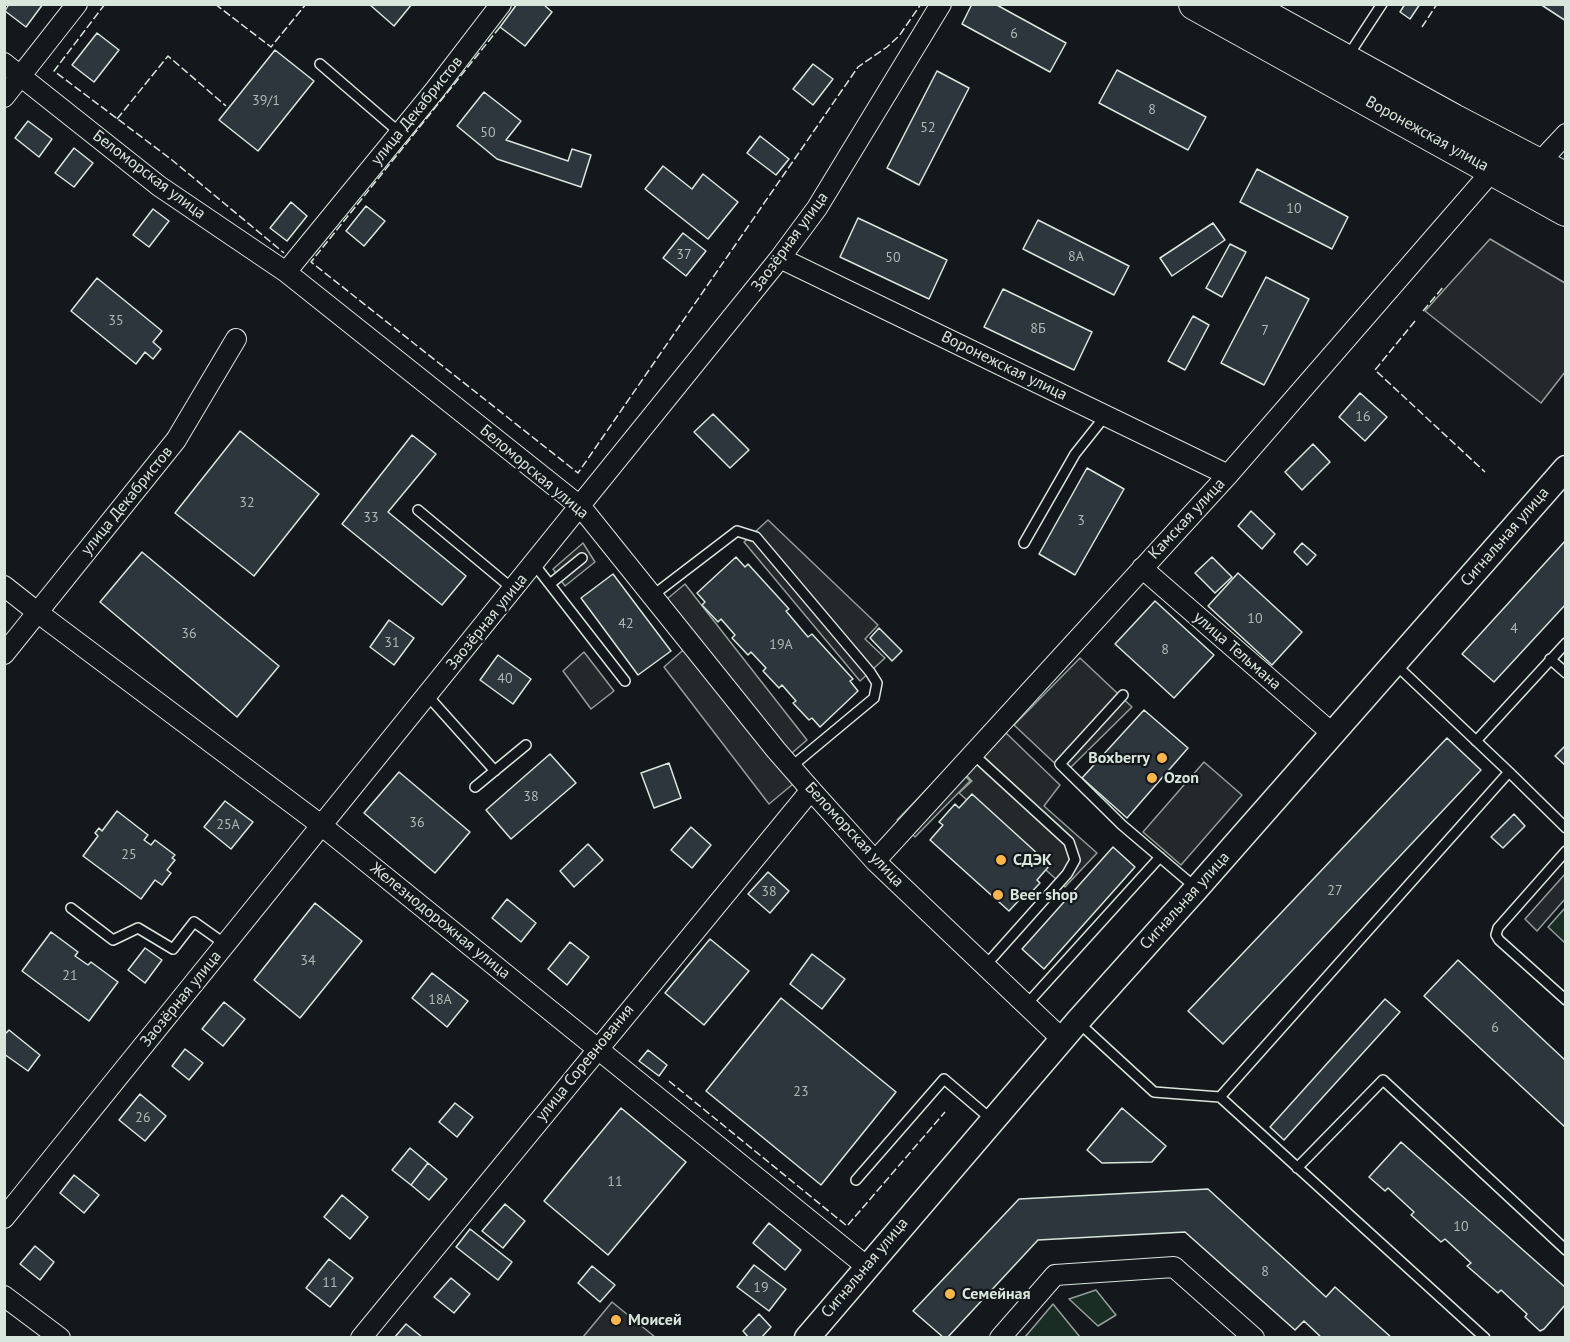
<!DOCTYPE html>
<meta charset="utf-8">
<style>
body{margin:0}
#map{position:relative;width:1570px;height:1342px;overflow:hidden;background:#14181c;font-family:"PT Sans",sans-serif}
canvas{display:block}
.frame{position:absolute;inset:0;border:6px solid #d8e6dc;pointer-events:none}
</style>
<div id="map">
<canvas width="1570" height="1342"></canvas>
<div class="frame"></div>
</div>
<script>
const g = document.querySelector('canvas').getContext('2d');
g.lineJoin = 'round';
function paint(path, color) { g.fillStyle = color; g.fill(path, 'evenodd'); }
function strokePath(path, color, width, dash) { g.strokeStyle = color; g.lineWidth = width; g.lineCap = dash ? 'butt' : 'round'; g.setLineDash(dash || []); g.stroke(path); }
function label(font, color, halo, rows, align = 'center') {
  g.font = font + ' "PT Sans",sans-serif'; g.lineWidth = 4.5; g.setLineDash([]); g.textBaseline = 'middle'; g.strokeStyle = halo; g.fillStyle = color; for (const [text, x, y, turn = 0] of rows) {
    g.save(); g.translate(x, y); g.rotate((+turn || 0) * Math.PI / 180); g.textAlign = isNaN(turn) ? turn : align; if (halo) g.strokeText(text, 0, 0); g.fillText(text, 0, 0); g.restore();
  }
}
const green = new Path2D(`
 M1565,908V943L1548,927Z
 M1096,1290L1116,1315L1098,1326L1069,1299Z
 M1053,1304L1080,1337H1025Z`);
paint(green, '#1a2d24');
strokePath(green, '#939e99', 1.5);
const parking = new Path2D(`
 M1490,239L1565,283V372L1541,403L1425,311Z
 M768,520L878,625L865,639L885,658L860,681L744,542Z
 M583,543L595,562L565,586L553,569Z
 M685,584L807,740L778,765L793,784L769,804L664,667L698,637L667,599Z
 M584,652L614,691L591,709L563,671Z
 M1080,658L1132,707L1065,773L1014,725Z
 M1006,733L1060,785L1044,806L1097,853L1065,887L959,793L972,781L966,775Z
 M1204,762L1242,795L1181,865L1143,832Z
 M952,763L970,781L915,837L897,820Z
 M1565,874V899L1537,931L1525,919Z
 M612,1302L655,1337H583Z`);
paint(parking, '#24282b');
strokePath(parking, '#939e99', 1.5);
const building = new Path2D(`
 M9,4H43L26,27L5,11Z
 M369,4H412L394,26Z
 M517,4H543L552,12L525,46L500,27Z
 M972,4H995L1066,43L1050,72L962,24Z
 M1405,4H1420L1410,19L1400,12Z
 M1540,4H1566V21Z
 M97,33L119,50L94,82L72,65Z
 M275,50L314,81L258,151L219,120Z
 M813,64L833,79L813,105L793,89Z
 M1117,70L1206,117L1188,150L1099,103Z
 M937,71L969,88L919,185L887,168Z
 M484,92L521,121L506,140L568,161L572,149L591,155L581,187L497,159L457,126Z
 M28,121L52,139L39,157L15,138Z
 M760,136L789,159L776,175L747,153Z
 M74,148L93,163L74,187L55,173Z
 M663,166L692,189L703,174L738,202L708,239L645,189Z
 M1257,169L1348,217L1332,249L1240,202Z
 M291,202L307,216L287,241L270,228Z
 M366,206L385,221L364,246L346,231Z
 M153,209L169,221L149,247L133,235Z
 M858,218L947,260L929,299L840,257Z
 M1038,220L1129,266L1114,295L1023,249Z
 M1213,223L1225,240L1172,276L1160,258Z
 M683,233L706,251L686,276L663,258Z
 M1230,244L1246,252L1222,297L1206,288Z
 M1266,277L1309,299L1264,385L1221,363Z
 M97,278L162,331L153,342L161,349L153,359L145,352L136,364L71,311Z
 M1003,289L1092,332L1074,370L984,327Z
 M1193,316L1209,325L1185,370L1168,361Z
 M1360,393L1387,417L1365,441L1339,417Z
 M713,414L749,450L730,468L694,432Z
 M240,431L319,494L254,576L175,513Z
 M412,435L436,454L388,512L466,576L442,605L342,524Z
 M1313,444L1330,462L1302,490L1285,472Z
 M1087,468L1124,489L1075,575L1039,554Z
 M1251,511L1275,534L1262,549L1238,526Z
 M1566,540V604L1494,682L1462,654Z
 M1302,543L1316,555L1307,565L1294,552Z
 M142,552L279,666L237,717L100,602Z
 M736,557L745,567L748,564L789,609L786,611L808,637L812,634L853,679L850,681L858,691L820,727L812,718L809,720L793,703L796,701L782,685L779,688L763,671L766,668L751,652L748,655L732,638L735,635L721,619L718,622L702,605L705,602L697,593Z
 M1212,557L1232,577L1215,593L1195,573Z
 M1238,573L1302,632L1272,665L1208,606Z
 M613,574L671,651L638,675L581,598Z
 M1155,601L1214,655L1174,698L1115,644Z
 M389,620L414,638L394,665L370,647Z
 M879,628L902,651L892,661L870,638Z
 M498,655L531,679L513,704L480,680Z
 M1144,710L1188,748L1127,818L1082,778Z
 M1447,738L1481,770L1223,1044L1188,1011Z
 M1566,745V766L1555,756Z
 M550,754L576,783L511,839L486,810Z
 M669,763L681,798L654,808L641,773Z
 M399,772L470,832L435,873L364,813Z
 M972,794L1050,865L1037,880L1040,883L1025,899L1022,897L1009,911L930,840L943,825L939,822L955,804L959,808Z
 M225,801L253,822L231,849L204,827Z
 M117,811L148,835L144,840L151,845L155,840L175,855L172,858L175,860L167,870L171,873L162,885L155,880L141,899L83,856L98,836L95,833L99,828L102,831Z
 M1514,814L1525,826L1503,848L1491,837Z
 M691,827L711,845L692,868L671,850Z
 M588,844L603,860L574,887L560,871Z
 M1113,847L1135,867L1044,969L1022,949Z
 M768,872L789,891L770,913L748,894Z
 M507,899L536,923L521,942L492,918Z
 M315,903L362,941L300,1018L254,980Z
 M51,932L78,952L75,956L88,965L91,962L118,982L89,1021L22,971Z
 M710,939L749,971L704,1025L665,993Z
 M570,942L589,957L567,985L548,969Z
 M145,948L162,960L145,983L128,970Z
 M812,954L845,979L822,1009L790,984Z
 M1458,960L1566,1061V1128L1424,996Z
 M432,973L468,1001L447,1027L412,998Z
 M781,998L896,1092L821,1185L706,1091Z
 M1385,999L1400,1012L1284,1140L1270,1127Z
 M224,1002L245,1019L223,1046L202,1029Z
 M9,1030L40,1055L28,1071L4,1054V1035Z
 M185,1049L203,1063L189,1080L172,1066Z
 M648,1050L667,1065L659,1076L639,1061Z
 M140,1094L166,1116L145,1141L119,1120Z
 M455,1103L473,1117L457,1137L439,1122Z
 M621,1108L686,1162L608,1255L544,1201Z
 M1122,1108L1166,1146L1152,1162L1102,1163L1087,1150Z
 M1401,1142L1566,1288V1304L1544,1329L1540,1331L1525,1317L1527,1314L1501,1290L1498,1293L1467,1266L1471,1263L1445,1239L1441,1242L1411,1215L1414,1212L1388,1188L1385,1191L1369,1177Z
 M410,1148L428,1163L411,1185L392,1170Z
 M428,1163L447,1179L429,1200L411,1185Z
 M74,1175L99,1195L84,1213L60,1193Z
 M1208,1189L1326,1297L1335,1287L1392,1338H1322L1304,1321L1295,1330L1185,1232L1038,1240L947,1338H944L913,1311L1019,1199Z
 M342,1195L368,1217L350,1239L324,1217Z
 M505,1204L525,1221L503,1248L482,1231Z
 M769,1223L801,1250L785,1270L753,1243Z
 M470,1229L512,1262L498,1280L456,1247Z
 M35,1246L54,1262L40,1280L20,1264Z
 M329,1259L353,1278L330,1307L306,1288Z
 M754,1265L786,1289L769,1311L737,1287Z
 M592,1266L615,1285L600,1302L578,1283Z
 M451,1278L470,1294L454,1313L434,1297Z
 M759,1314L771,1327L761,1338H749L743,1331Z
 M406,1324L422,1337V1338H394Z`);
paint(building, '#2c363c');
strokePath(building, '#d8e6dc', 1.5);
const service = new Path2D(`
 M1348,56L1382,4
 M320,64L400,133
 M418,510L514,590
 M1024,543L1075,454L1106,415
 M534,564L625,681
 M550,584L582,558
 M652,596L737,531L756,537L870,672L877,683L874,698L791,767
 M1550,659L1566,673
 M427,695L495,771
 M1123,695L1060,764L1122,825L1195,887
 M1476,741L1566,643
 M973,754L1069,842L1075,860L1067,874L985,966
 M1509,772L1566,828
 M475,787L526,745
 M1566,851L1498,928L1496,935L1499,940L1566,1000
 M71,908L113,940L138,928L173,949L194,922L225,944
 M1026,1005L1160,857
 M1079,1023L1154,1092L1220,1097L1485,1338
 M1220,1097L1509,772L1395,664
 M1297,1168L1383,1080L1566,1250
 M856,1180L944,1079L992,1120`);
const minor = new Path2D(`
 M4,63L159,186L286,272L581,507L776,750L811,790L875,861L1062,1039
 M4,97L77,4
 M1537,165L1566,134
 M780,258L1228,475
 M286,272L435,90L501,4
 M1142,568L1333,734
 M4,586L37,612L321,825L866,1266
 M4,654L176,440L236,339
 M875,861L1228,475L1492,171
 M4,1218L780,258L817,208L941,4
 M4,1296L60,1338
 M361,1338L811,790
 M1000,1338L1055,1275L1174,1267L1254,1338`);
const tertiary = new Path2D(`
 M807,1338L1077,1022L1197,888L1566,468`);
const primary = new Path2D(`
 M1195,4L1566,210
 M1243,4L1453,120L1566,179`);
strokePath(service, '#d8e6dc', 12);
strokePath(minor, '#d8e6dc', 22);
strokePath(tertiary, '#d8e6dc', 27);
strokePath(primary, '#d8e6dc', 34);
strokePath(service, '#14181c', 9);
strokePath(minor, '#14181c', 20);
strokePath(tertiary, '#14181c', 24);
strokePath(primary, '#14181c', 32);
strokePath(new Path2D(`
 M105,4L54,71L172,160L284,253
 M215,4L271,47L306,4
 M500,27L311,262L578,473L858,67L887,47L899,36L921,4
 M1422,27L1437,4
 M117,119L168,56L226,106
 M1423,311L1444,286
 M1415,321L1375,370L1485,472
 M669,1081L847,1226L945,1112`), '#d8e6dc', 1.5, [8, 3]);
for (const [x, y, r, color] of [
 [1162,758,6,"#ffb74d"],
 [1152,778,6,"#ffb74d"],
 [1001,860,6,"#ffb74d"],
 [998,895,6,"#ffb74d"],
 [950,1294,6,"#ffb74d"],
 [616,1320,6,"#ffb74d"]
]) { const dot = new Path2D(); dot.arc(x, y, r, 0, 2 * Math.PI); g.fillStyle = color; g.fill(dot); strokePath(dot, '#14181c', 2); }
label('14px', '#adbab4', null, [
 ["6",1014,34],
 ["39/1",266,101],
 ["8",1152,110],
 ["52",928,128],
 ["50",488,133],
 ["10",1294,209],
 ["37",684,255],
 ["8А",1076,257],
 ["50",893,258],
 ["35",116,321],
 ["8Б",1038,329],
 ["7",1265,331],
 ["16",1363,417],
 ["32",247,503],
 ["33",371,518],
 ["3",1081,521],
 ["10",1255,619],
 ["42",626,624],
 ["4",1514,629],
 ["36",189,634],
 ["31",392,643],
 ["19А",781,645],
 ["8",1165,650],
 ["40",505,679],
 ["38",531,797],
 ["36",417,823],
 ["25А",228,825],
 ["25",129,855],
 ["27",1335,891],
 ["38",769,892],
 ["34",308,961],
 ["21",70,976],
 ["18А",440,1000],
 ["6",1495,1028],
 ["23",801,1092],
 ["26",143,1118],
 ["11",615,1182],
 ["10",1461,1227],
 ["8",1265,1272],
 ["11",330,1283],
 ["19",761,1288]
]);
label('16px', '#d8e6dc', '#14181c', [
 ["улица Декабристов",417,111,-51],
 ["Воронежская улица",1427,134,29],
 ["Беломорская улица",149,175,37],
 ["Заозёрная улица",790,242,-54],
 ["Воронежская улица",1004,366,26],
 ["Беломорская улица",534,472,40],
 ["улица Декабристов",127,501,-51],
 ["Камская улица",1187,519,-47],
 ["Сигнальная улица",1505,537,-49],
 ["Заозёрная улица",487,622,-51],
 ["улица Тельмана",1237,651,41],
 ["Беломорская улица",854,835,47],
 ["Сигнальная улица",1185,901,-48],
 ["Железнодорожная улица",440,921,39],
 ["Заозёрная улица",181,999,-51],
 ["улица Соревнования",585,1063,-51],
 ["Сигнальная улица",865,1268,-50]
]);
label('bold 16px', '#d8e6dc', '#14181c', [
 ["Boxberry",1150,758,"right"],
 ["Ozon",1164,778],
 ["СДЭК",1013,860],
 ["Beer shop",1010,895],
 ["Семейная",962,1294],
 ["Моисей",628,1320]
], 'left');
</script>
